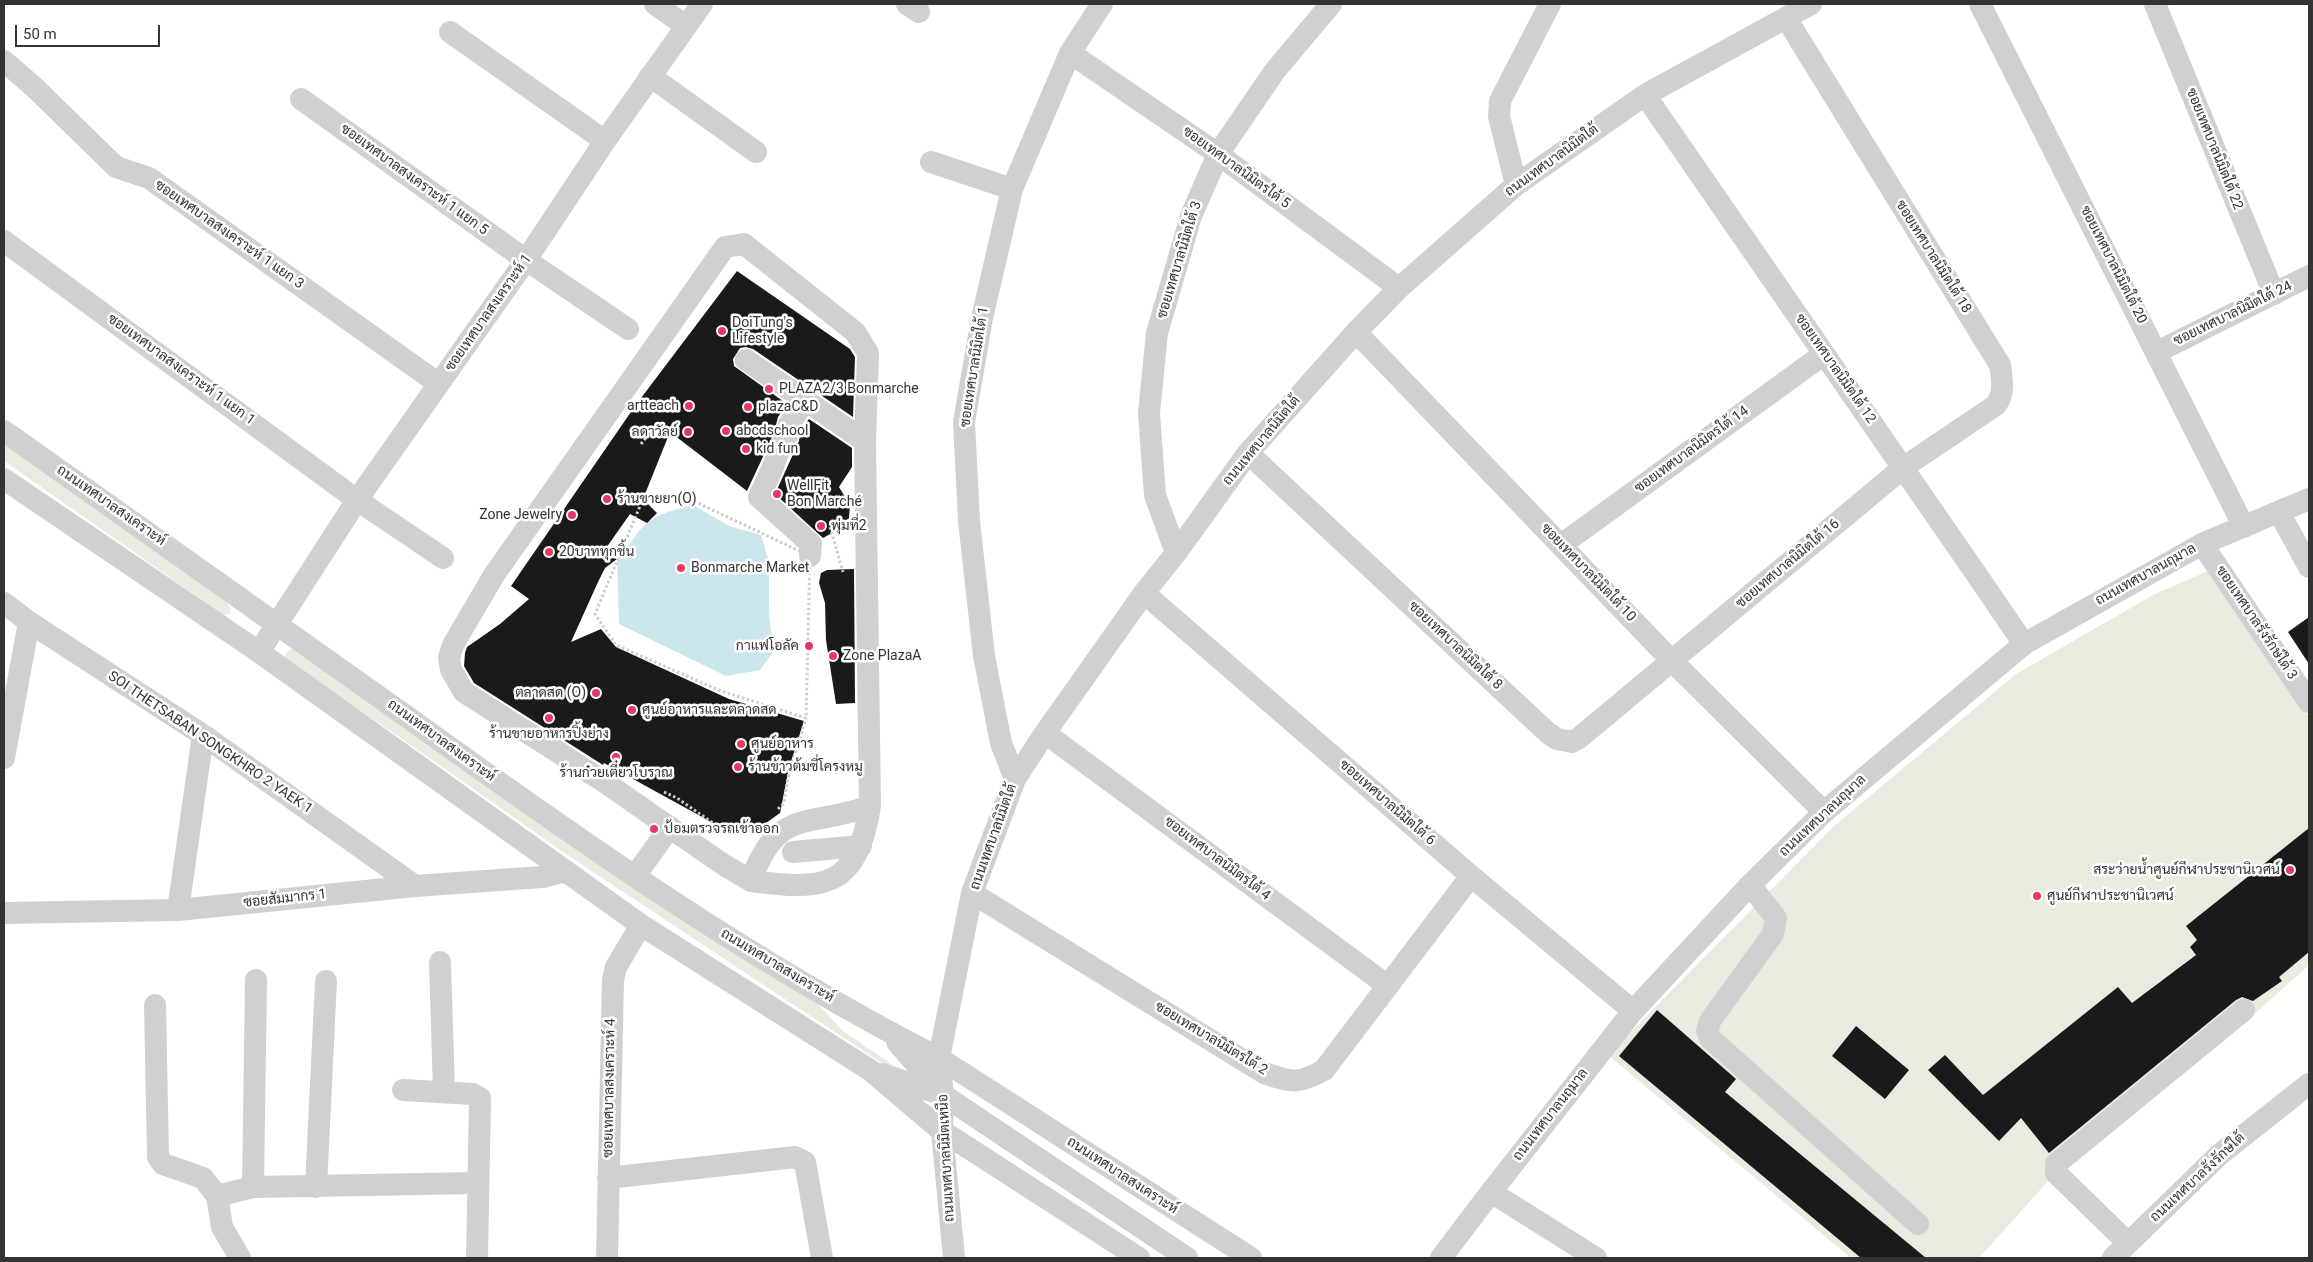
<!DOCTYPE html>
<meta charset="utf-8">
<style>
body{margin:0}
#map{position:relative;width:2313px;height:1262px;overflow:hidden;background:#fff;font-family:Roboto,sans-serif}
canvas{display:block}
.frame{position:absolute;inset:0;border:5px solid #333;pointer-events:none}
.scale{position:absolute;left:15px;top:25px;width:145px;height:22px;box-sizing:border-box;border:2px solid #333;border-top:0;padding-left:6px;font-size:15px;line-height:18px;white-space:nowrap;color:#333;-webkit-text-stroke:4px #fff;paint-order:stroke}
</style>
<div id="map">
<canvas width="2313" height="1262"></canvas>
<div class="frame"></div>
<div class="scale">50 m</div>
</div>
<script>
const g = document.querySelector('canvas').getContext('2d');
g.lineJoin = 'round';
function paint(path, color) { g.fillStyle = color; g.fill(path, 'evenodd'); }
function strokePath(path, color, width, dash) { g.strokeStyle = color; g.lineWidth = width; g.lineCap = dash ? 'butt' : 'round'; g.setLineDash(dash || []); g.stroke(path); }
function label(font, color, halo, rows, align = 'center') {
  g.font = font + ' Roboto,Sarabun,sans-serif'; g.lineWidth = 5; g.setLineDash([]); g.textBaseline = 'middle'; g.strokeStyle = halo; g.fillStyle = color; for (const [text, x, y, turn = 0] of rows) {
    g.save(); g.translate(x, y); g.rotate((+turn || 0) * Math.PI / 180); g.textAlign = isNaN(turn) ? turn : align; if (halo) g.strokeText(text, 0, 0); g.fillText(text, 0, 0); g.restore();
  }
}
paint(new Path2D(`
 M4,443L226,601L230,608V614L221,615L198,597L4,461Z
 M2208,571L2309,717V965L2250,1018L2068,1159L1979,1258H1851L1608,1055L1833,827L2016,674L2153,595Z
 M290,649H297L817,1003L843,1031L893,1065L886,1066L563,852L395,734L296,668L287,661L285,654Z`), '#e8ecde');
paint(new Path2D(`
 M693,505L729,526L761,535L769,562V612L773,652L760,670L726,676L619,624L617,559C627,552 629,544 636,535C651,514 671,511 693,505Z`), '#cbe5ec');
paint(new Path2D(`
 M737,271L850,349L855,357L853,417L753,349L746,347L740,348L733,359L734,366L787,404L778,417L774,433L747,491L670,432L643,499L657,513L647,523L630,514L604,551L617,559L605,568L598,582L571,642L601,629L616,647L729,699L804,721L789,768L780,813L759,828L713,823L604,763L603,765L474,683L464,666L465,653L467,647L500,624L529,599L511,586L635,406Z
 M809,419L852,448V467L839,487L850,505L849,518L839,529L823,538L775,494L799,441L801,429Z
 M854,569L855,703L836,704L826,640L825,603L819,583L821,573L827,570Z
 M2309,617V664L2288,632Z
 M2309,828V952L2279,977L2282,981L2253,1001L2242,997L2236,1000L2049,1153L2021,1118L1999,1141L1928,1070L1945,1055L1983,1095L2118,987L2132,1003L2196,955L2190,947L2197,940L2186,926Z
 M1657,1010L1736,1079L1725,1092L1926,1258H1861L1619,1056Z
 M1856,1026L1909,1070L1885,1099L1832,1056Z`), '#1a1a1a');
strokePath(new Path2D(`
 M641,444L658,423
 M685,497L810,556L806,718L721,691L616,645L595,614L643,499Z
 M830,527L843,572
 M664,792L677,798L720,828L755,832
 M778,809L784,803L788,777L806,718`), '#cdcdcd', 3, [2.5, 2.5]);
strokePath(new Path2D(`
 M655,4L686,26
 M907,4L919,12
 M1980,4L2244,527
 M2155,4L2274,294
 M450,32L605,141
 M1070,53L1218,154L1399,288
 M4,61L34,87L116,167L149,178L439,384
 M650,76L756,152
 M1645,95C1771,278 1899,460 2024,644
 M301,99L526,260L628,329
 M931,162L1012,189
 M1516,185L1499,116L1500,101L1550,4
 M4,241L357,500L443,558
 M744,244L855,332L868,353L865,441L870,806C810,828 777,806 751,881L721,863L603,781L464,692L451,670L449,658L453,645L494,575L725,247Z
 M1356,332L1672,661L1824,812
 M2157,352L2309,276
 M746,360L865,441
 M806,400L789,424L786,438L781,445L773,467L759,497L811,544L810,556
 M4,431C138,525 272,620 406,716C577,839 751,962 939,1058L1251,1258
 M1248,453L1548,733L1557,739L1572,742L1579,738L1904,467L1996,405C2005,393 2002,379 2000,365L1786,18
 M4,479L259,652L641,925L870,1070L942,1131L1139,1258
 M2279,512L2309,567
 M2202,544L2309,702
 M1561,545L1824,354
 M1176,553L1155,495L1149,413L1157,333L1191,216L1218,154L1274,72L1331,4
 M1144,593L1471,876L1633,1011
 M4,603L29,622L203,735L415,886
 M259,652L357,500L526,260L605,141L702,4
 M1045,733L1388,986
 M4,758L29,622
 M1015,779L1001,743L984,656L969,521L964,422L982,318L1012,189L1070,53L1102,4
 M793,852L861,846
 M635,876L670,827
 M751,881C825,891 857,888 870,806
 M1750,885L1776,918L1773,934L1710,1021L1707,1031L1711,1039L1918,1224
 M972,893L1264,1073C1292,1082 1297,1085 1324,1070L1471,876
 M178,910L203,735
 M4,913L178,910L415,886L542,877L566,871
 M440,962L444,1092
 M155,1005L158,1157L163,1164L203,1178L217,1196L222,1227L240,1258
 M897,1042L943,1095
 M882,1074L943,1095L1187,1258
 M403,1090L473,1094L480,1098L477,1258
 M608,1178L795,1157L805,1162L822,1258
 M253,1187L256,980
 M316,1187L326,981
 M1491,1192L1596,1258
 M217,1196L253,1187L478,1183
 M2128,1243L2056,1173V1164L2244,1010
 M607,1258L613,980L616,967L641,925
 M954,1258L942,1131L943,1095L939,1058L972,893L1015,779L1045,733L1144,593L1176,553L1248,453L1356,332L1399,288L1516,185L1645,95L1811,4
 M1441,1258L1491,1192L1633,1011L1750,885L1824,812L2024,644L2202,544L2309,499
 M2113,1258L2219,1155L2309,1084`), '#d0d0d0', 22);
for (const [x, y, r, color] of [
 [722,331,5,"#e63863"],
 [769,389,5,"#e63863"],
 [689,406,5,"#e63863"],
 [748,407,5,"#e63863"],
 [726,431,5,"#e63863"],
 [688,432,5,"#e63863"],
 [746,449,5,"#e63863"],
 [777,494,5,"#e63863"],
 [607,499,5,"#e63863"],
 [572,515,5,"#e63863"],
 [821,526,5,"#e63863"],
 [549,552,5,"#e63863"],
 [681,568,5,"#e63863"],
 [809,646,5,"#e63863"],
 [833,656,5,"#e63863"],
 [596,693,5,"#e63863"],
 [632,710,5,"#e63863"],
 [549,718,5,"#e63863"],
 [741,744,5,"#e63863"],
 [616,757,5,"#e63863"],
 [738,767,5,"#e63863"],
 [654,829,5,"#e63863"],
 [2290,870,5,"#e63863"],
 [2037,896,5,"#e63863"]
]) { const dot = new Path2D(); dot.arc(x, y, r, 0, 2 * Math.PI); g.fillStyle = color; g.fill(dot); strokePath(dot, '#fff', 2); }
label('14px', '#333', '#fff', [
 ["ซอยเทศบาลนิมิตใต้ 22",2214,149,68],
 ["ถนนเทศบาลนิมิตใต้",1552,161,-36],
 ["ซอยเทศบาลนิมิตรใต้ 5",1236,168,36],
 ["ซอยเทศบาลสงเคราะห์ 1 แยก 5",414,180,36],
 ["ซอยเทศบาลสงเคราะห์ 1 แยก 3",229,235,35],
 ["ซอยเทศบาลนิมิตใต้ 18",1933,257,58],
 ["ซอยเทศบาลนิมิตใต้ 3",1180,260,-73],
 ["ซอยเทศบาลนิมิตใต้ 20",2113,265,63],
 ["ซอยเทศบาลสงเคราะห์ 1",489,313,-55],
 ["ซอยเทศบาลนิมิตใต้ 24",2233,314,-26],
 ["ซอยเทศบาลนิมิตใต้ 1",975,367,-81],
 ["ซอยเทศบาลนิมิตใต้ 12",1835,369,55],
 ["ซอยเทศบาลสงเคราะห์ 1 แยก 1",181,370,36],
 ["ถนนเทศบาลนิมิตใต้",1262,441,-50],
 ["ซอยเทศบาลนิมิตรใต้ 14",1692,450,-36],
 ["ถนนเทศบาลสงเคราะห์",111,506,35],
 ["ซอยเทศบาลนิมิตใต้ 16",1788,564,-40],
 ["ซอยเทศบาลนิมิตใต้ 10",1588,573,46],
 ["ถนนเทศบาลนฤมาล",2146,575,-29],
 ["ซอยเทศบาลรังรักษ์ใต้ 3",2256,623,56],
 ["ซอยเทศบาลนิมิตใต้ 8",1455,646,43],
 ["ถนนเทศบาลสงเคราะห์",441,741,36],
 ["SOI THETSABAN SONGKHRO 2 YAEK 1",210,743,34],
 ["ซอยเทศบาลนิมิตใต้ 6",1387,803,41],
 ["ถนนเทศบาลนฤมาล",1823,816,-43],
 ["ถนนเทศบาลนิมิตใต้",994,837,-70],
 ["ซอยเทศบาลนิมิตรใต้ 4",1217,859,37],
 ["ซอยสัมมากร 1",285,899,-6],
 ["ถนนเทศบาลสงเคราะห์",777,966,31],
 ["ซอยเทศบาลนิมิตรใต้ 2",1211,1039,31],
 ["ซอยเทศบาลสงเคราะห์ 4",610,1088,-89],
 ["ถนนเทศบาลนฤมาล",1551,1115,-52],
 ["ถนนเทศบาลนิมิตเหนือ",947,1158,-93],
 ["ถนนเทศบาลสงเคราะห์",1122,1176,33],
 ["ถนนเทศบาลรังรักษ์ใต้",2198,1178,-43]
]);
label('14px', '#333', '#fff', [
 ["DoiTung's",732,323],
 ["Lifestyle",732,339],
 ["PLAZA2/3 Bonmarche",779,389],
 ["artteach",679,406,"right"],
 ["plazaC&D",758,407],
 ["abcdschool",736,431],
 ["ลดาวัลย์",678,432,"right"],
 ["kid fun",756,449],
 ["WellFit",787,486],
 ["Bon Marché",787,502],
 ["ร้านขายยา(O)",617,499],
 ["Zone Jewelry",562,515,"right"],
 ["พุ่มที่2",831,526],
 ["20บาททุกชิ้น",559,552],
 ["Bonmarche Market",691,568],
 ["กาแฟโอลัค",799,646,"right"],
 ["Zone PlazaA",843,656],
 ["ตลาดสด (O)",586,693,"right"],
 ["ศูนย์อาหารและตลาดสด",642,710],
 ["ร้านขายอาหารปิ้งย่าง",549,734,"center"],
 ["ศูนย์อาหาร",751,744],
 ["ร้านข้าวต้มซี่โครงหมู",748,767],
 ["ร้านก๋วยเตี๋ยวโบราณ",616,773,"center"],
 ["ป้อมตรวจรถเข้าออก",664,829],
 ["สระว่ายน้ำศูนย์กีฬาประชานิเวศน์",2280,870,"right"],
 ["ศูนย์กีฬาประชานิเวศน์",2047,896]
], 'left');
</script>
